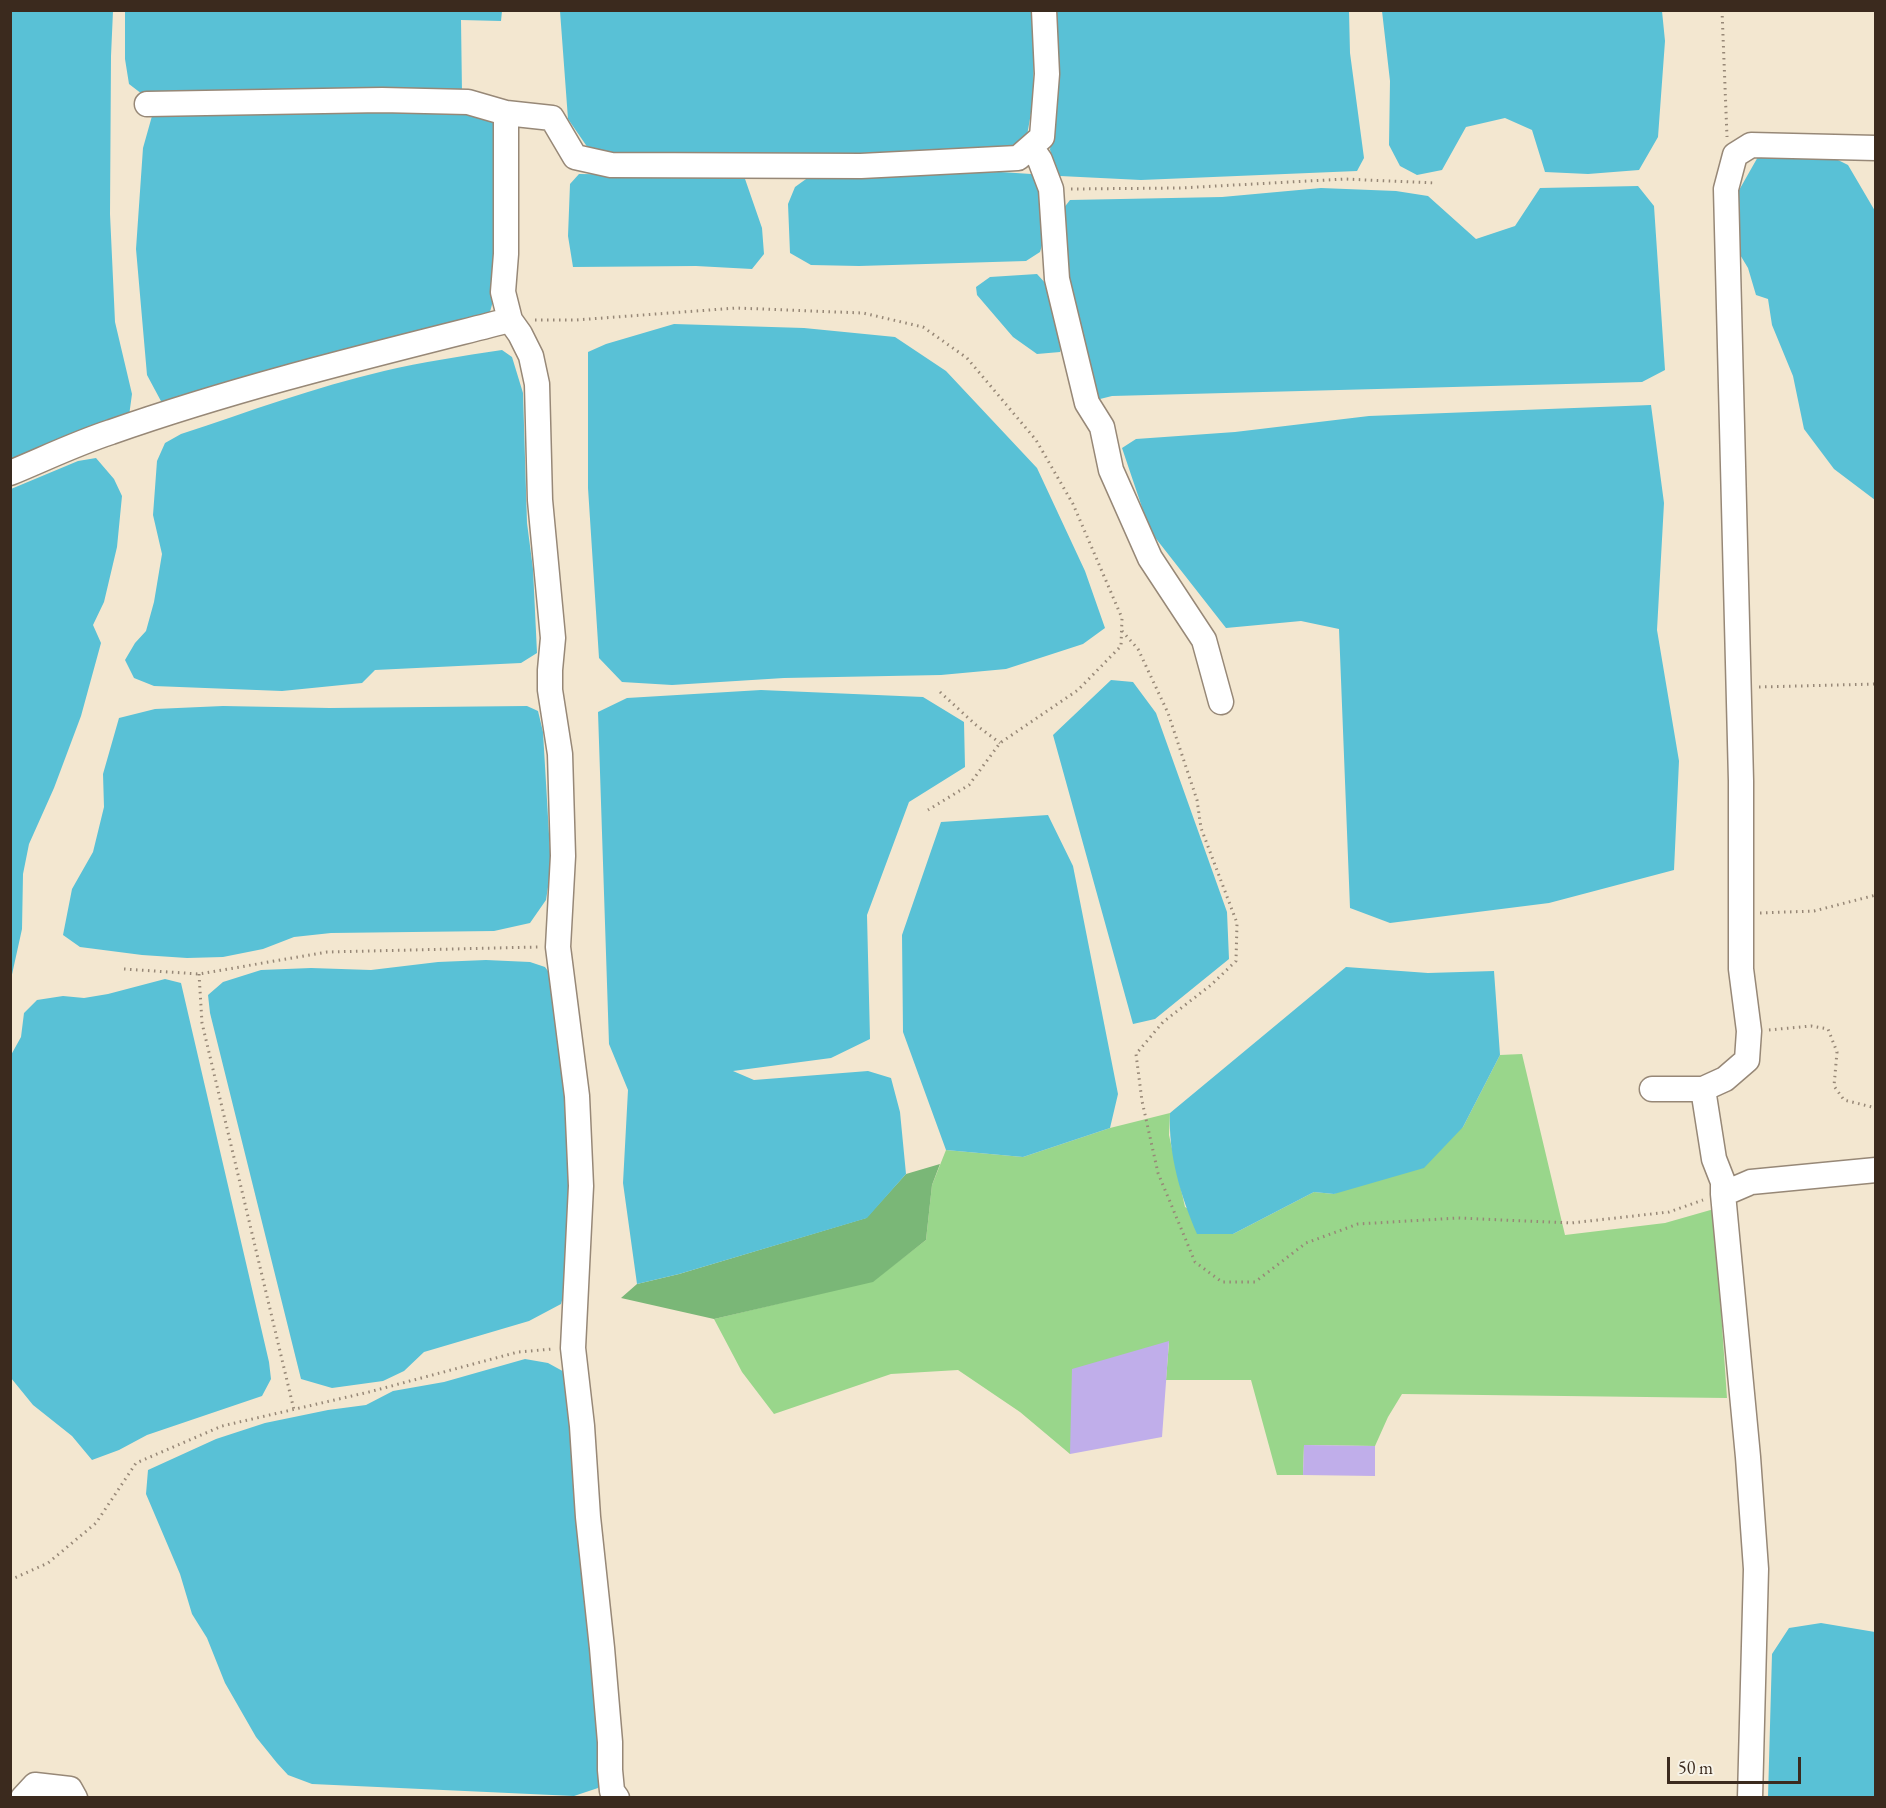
<!DOCTYPE html>
<style>
body{margin:0}
#map{position:relative;width:1886px;height:1808px;overflow:hidden;background:#f3e7d0;font-family:"EB Garamond",serif}
canvas{display:block}
.frame{position:absolute;inset:0;border:12px solid #3b2a1e;pointer-events:none}
.scale{position:absolute;left:1667px;top:1757px;width:134px;height:27px;box-sizing:border-box;border:3px solid #3b2a1e;border-top:0;padding-left:8px;font-size:18px;line-height:21px;white-space:nowrap;color:#3b2a1e;-webkit-text-stroke:4px #f7f3e8;paint-order:stroke}
</style>
<div id="map">
<canvas width="1886" height="1808"></canvas>
<div class="frame"></div>
<div class="scale">50 m</div>
</div>
<script>
const g = document.querySelector('canvas').getContext('2d');
g.lineJoin = 'round';
function paint(path, color) { g.fillStyle = color; g.fill(path, 'evenodd'); }
function strokePath(path, color, width, dash) { g.strokeStyle = color; g.lineWidth = width; g.lineCap = dash ? 'butt' : 'round'; g.setLineDash(dash || []); g.stroke(path); }
paint(new Path2D(`
 M1522,1054L1565,1235L1665,1223L1714,1209L1727,1398L1402,1394L1388,1417L1375,1446L1304,1445L1303,1475H1277L1251,1380H1166L1169,1342L1070,1454L1020,1412L958,1370L891,1374L774,1414L742,1372L714,1319L873,1281L926,1240L932,1185L946,1150L1023,1157L1110,1128L1170,1113L1169,1135L1185,1207L1233,1234L1314,1192L1334,1194L1463,1127L1500,1055Z`), '#99d68b');
paint(new Path2D(`
 M940,1164L932,1185L926,1240L873,1282L714,1319L621,1298L637,1284L679,1274L866,1218L906,1174Z`), '#7ab777');
paint(new Path2D(`
 M11,11H113L111,56L110,214L115,322L132,394L129,416L11,463Z
 M125,11H502L501,21L461,20L462,93L142,94L129,84L125,59Z
 M560,11H1035L1033,102L1026,141L1002,148L859,155L626,156L588,148L568,119Z
 M1053,11H1349L1350,53L1364,158L1357,171L1141,180L1060,176L1050,150L1054,105Z
 M1382,11H1662L1665,41L1658,137L1639,170L1588,174L1545,172L1532,130L1505,118L1466,127L1442,170L1417,175L1400,166L1389,145L1390,81Z
 M474,109L497,118V286L490,312L466,325L162,403L147,375L136,249L143,148L152,116Z
 M1826,154L1848,165L1875,211V500L1834,469L1804,429L1793,376L1772,325L1768,299L1756,295L1748,268L1739,253L1738,192L1759,155Z
 M1001,172L1031,174L1040,179L1045,235L1040,252L1026,261L859,266L811,265L790,253L788,204L795,187L813,174L860,176Z
 M579,174L744,176L762,228L764,254L752,269L696,266L573,267L568,236L570,184Z
 M1638,186L1654,206L1665,370L1642,382L1112,396L1096,400L1065,270L1063,209L1070,200L1222,197L1321,188L1396,191L1428,196L1476,239L1515,226L1540,188Z
 M1037,274L1047,285L1063,343L1060,352L1037,354L1013,337L977,295L976,287L990,277Z
 M674,324L804,328L895,337L946,371L1037,468L1085,571L1105,628L1083,644L1006,669L941,675L784,678L672,685L622,682L599,658L588,488V352L606,344Z
 M502,350L512,357L523,393L527,523L533,569L537,653L521,663L375,670L362,683L282,691L154,686L134,678L125,660L135,643L146,631L154,602L162,554L153,515L157,461L165,443L181,434C248,412 315,387 384,371C422,362 462,356 502,350Z
 M1651,405L1664,503L1657,630L1679,761L1674,870L1549,903L1390,923L1350,908L1339,629L1301,621L1226,628L1150,531L1122,448L1136,439L1235,432L1369,416Z
 M96,458L114,479L122,496L117,547L104,602L93,625L101,643L81,716L54,788L29,844L23,874L22,929L11,979V489L78,461Z
 M1111,680L1133,682L1156,713L1227,912L1229,959L1155,1019L1133,1024L1053,735Z
 M761,690L923,697L964,722L965,767L909,802L867,915L870,1039L831,1058L733,1071L754,1080L868,1071L891,1078L900,1112L906,1174L867,1218L679,1274L637,1284L623,1183L628,1090L609,1044L598,712L627,698Z
 M223,706L330,708L527,706L538,711L543,732L551,868L546,900L530,923L494,931L331,933L294,937L263,949L223,957L187,958L142,955L80,947L63,935L72,889L93,852L104,807L103,774L119,718L155,709Z
 M1048,815L1073,866L1118,1094L1110,1128L1023,1157L946,1150L903,1032L902,935L941,822Z
 M486,960L530,962L545,967L553,978L562,1024L569,1173L571,1269L561,1304L529,1321L424,1352L404,1371L383,1381L332,1388L301,1379L210,1013L208,995L223,982L261,970L311,968L371,970L438,962Z
 M1346,967L1428,973L1494,971L1500,1055L1463,1127L1424,1168L1334,1194L1314,1192L1233,1234H1197C1181,1197 1168,1154 1170,1113Z
 M165,979L181,983L269,1362L271,1379L262,1396L147,1435L119,1450L92,1460L72,1436L33,1405L11,1378V1055L21,1037L24,1013L37,1000L63,996L84,998L108,994Z
 M525,1359L548,1363L568,1374L604,1760L598,1788L574,1796L312,1784L288,1775L277,1763L256,1737L225,1683L207,1638L192,1614L180,1574L146,1494L148,1470L216,1439L265,1423L328,1410L366,1405L393,1391L444,1382Z
 M1821,1623L1875,1632L1876,1782L1874,1797H1768L1772,1654L1789,1628Z`), '#59c1d6');
paint(new Path2D(`
 M1169,1341L1162,1437L1070,1454L1072,1369Z
 M1304,1445L1375,1446V1476L1303,1475Z`), '#c0aeea');
const minor = new Path2D(`
 M147,104L382,100L468,102L506,113L552,118L575,157L611,165L861,166L1018,158L1042,137L1047,74L1044,10
 M506,113V254L503,292L510,320L520,334L531,356L537,384L540,500L553,638L550,670V690L560,754L563,856L558,947L577,1096L581,1186L573,1348L582,1426L588,1517L602,1648L610,1742V1770L612,1791L617,1798
 M1031,147L1040,160L1051,189L1057,279L1087,403L1102,427L1111,470L1150,558L1204,640L1221,702
 M10,473C44,459 77,443 111,432C242,386 376,354 510,320
 M1652,1089H1703L1725,1079L1747,1060L1749,1031L1741,969V781L1726,189L1735,155L1751,145L1876,148
 M1703,1089L1714,1159L1723,1182V1194L1748,1457L1756,1569L1750,1798
 M1723,1194L1751,1182L1876,1170
 M23,1798L35,1785L70,1789L75,1798`);
strokePath(minor, '#978877', 27);
strokePath(new Path2D(`
 M1722,10L1727,137
 M1071,189L1180,188L1345,179L1435,183
 M535,320H576L736,308L863,313L923,327L967,358L1036,440L1073,504L1122,618L1121,646L1078,690L1000,743L969,785L928,810
 M1122,631L1138,649L1168,713L1197,800L1201,828L1237,923L1236,961L1211,985L1163,1022L1136,1054L1142,1101L1158,1173L1195,1262L1222,1282H1255L1306,1243L1358,1224L1458,1218L1571,1223L1669,1212L1703,1200
 M1759,687L1876,684
 M940,692L976,725L1000,743
 M1760,913L1814,911L1876,895
 M124,969L199,974L327,952L538,947
 M199,974L202,1023L294,1410
 M1769,1030L1811,1026L1828,1029L1837,1052L1834,1086L1844,1100L1876,1108
 M10,1580L48,1563L96,1523L136,1463L222,1426L369,1392L518,1352L553,1349`), '#978877', 3, [1.5, 4.5]);
strokePath(minor, '#fff', 24);
</script>
